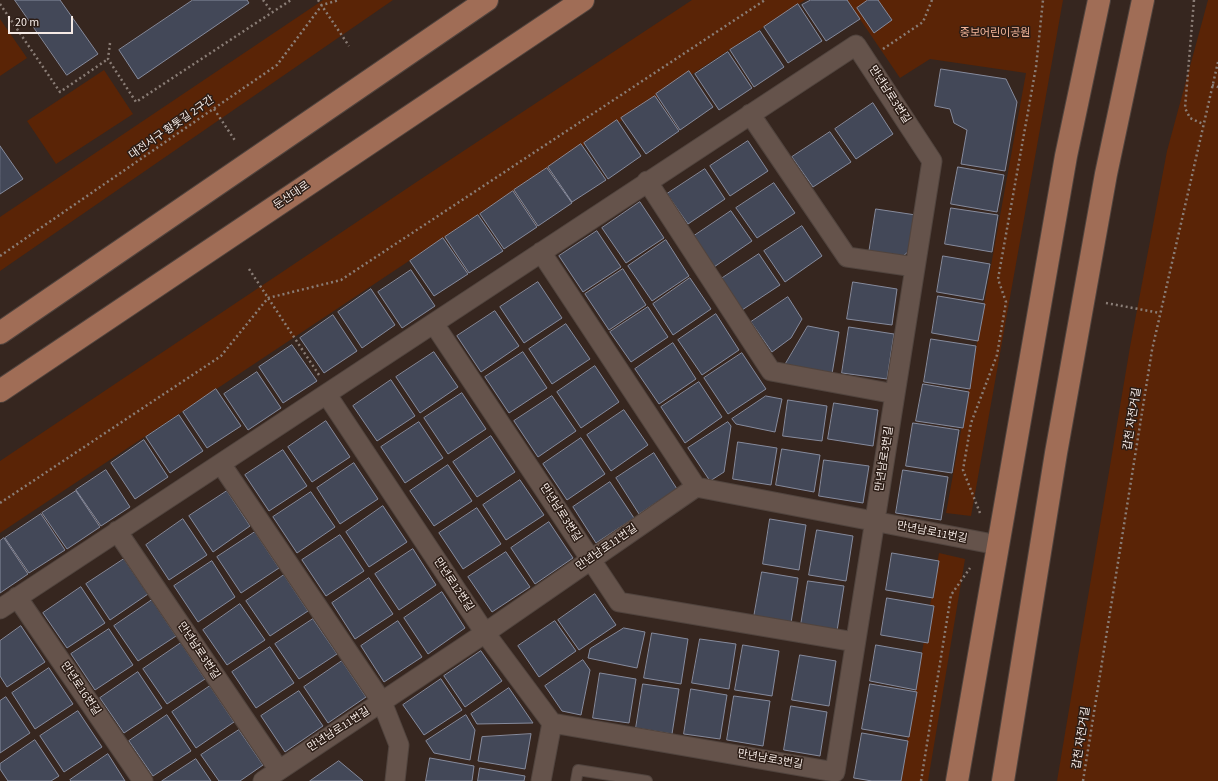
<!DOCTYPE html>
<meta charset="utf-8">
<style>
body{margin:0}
#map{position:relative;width:1218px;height:781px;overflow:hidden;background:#36261f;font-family:"Source Sans 3",sans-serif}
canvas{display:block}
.scale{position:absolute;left:8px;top:16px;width:65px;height:18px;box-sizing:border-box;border:2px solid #f6ebe6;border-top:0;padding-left:5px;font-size:12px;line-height:14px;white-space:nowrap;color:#f6ebe6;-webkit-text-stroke:3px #2c1d16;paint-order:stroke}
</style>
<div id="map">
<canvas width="1218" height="781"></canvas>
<div class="scale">20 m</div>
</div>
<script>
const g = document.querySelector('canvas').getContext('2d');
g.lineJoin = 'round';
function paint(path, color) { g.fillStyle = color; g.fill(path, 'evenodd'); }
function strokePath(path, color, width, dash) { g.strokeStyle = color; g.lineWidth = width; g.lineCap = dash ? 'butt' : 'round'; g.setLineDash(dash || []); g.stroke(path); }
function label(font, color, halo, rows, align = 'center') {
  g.font = font + ' "Source Sans 3","Noto Sans KR",sans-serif'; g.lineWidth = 3; g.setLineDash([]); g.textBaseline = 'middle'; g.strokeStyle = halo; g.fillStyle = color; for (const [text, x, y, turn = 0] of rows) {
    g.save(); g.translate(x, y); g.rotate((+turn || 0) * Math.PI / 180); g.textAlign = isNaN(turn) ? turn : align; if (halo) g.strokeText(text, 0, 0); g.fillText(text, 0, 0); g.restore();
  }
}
paint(new Path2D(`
 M323,0H393L0,271V217Z
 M692,0H805L478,215L0,533V461L418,181Z
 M847,0H1063L971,516L946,513L1026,73L930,59L900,78Z
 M1208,0H1218V781H1057L1130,347L1167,151Z
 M0,19L27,58L0,76Z
 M104,70L133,114L56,164L27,121Z
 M939,553L965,559L928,781H900Z`), '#5a2406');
const building = new Path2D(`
 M15,0H60L98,54L67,75Z
 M193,0H247L249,3L138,79L119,50Z
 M811,0H847L860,19L826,41L802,5Z
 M868,0H878L892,20L874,33L857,8Z
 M798,4L822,41L788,63L764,27Z
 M760,31L784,67L754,87L730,50Z
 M728,52L752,88L719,110L695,74Z
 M941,69L1006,79L1017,102L1005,171L961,164L967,130L954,123L950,109L935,106Z
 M689,71L713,107L680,130L656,94Z
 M655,96L679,131L646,154L621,118Z
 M873,103L893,134L856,159L835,129Z
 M617,120L641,156L608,179L584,143Z
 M830,132L851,162L813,187L792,157Z
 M748,141L768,171L730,196L710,166Z
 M581,144L606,180L572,202L548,167Z
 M0,146L23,179L0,194Z
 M958,167L1004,175L997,212L951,204Z
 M547,168L572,203L538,226L514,190Z
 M705,169L725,199L688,224L667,194Z
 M774,183L795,213L757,238L736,208Z
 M513,191L537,227L504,249L480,214Z
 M640,202L664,238L626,263L602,228Z
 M951,208L998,215L992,252L945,244Z
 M876,209L916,215L910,250L901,258L869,253Z
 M731,211L752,241L714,267L694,236Z
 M478,215L503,251L469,273L445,237Z
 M802,226L822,256L785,282L764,251Z
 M597,231L621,267L583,292L559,256Z
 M443,238L468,274L434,296L410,261Z
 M666,240L689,276L652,301L628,266Z
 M759,254L780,285L742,310L721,279Z
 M943,256L990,264L983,300L937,292Z
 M623,269L646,305L609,330L585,294Z
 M411,270L435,306L402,328L378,292Z
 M690,278L711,309L673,335L653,304Z
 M538,282L562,318L524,343L500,307Z
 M853,282L897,289L892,325L847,319Z
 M371,289L395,325L362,348L338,312Z
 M938,296L985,304L978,341L932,333Z
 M788,297L802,319L791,338L772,352L751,322Z
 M648,307L668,337L631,362L610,332Z
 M495,311L519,346L481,372L457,336Z
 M716,314L739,350L702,375L678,340Z
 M333,315L357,351L324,373L300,338Z
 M566,324L590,359L552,384L529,349Z
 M808,326L839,332L832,374L785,365Z
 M849,327L894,334L887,379L842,373Z
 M931,339L976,346L970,389L924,382Z
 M673,343L696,379L659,404L635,369Z
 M292,345L317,381L283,403L259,367Z
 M434,352L458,387L420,413L396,377Z
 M523,352L547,388L509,413L485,377Z
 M742,353L766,389L728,414L704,378Z
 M595,366L619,402L581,428L557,392Z
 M257,372L281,408L248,430L224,394Z
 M391,380L415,416L377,441L353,406Z
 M699,382L722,417L685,443L661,407Z
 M923,384L969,392L963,428L916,421Z
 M216,389L241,426L207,448L183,412Z
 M462,393L486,429L448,454L424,418Z
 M552,396L576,431L538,457L514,421Z
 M766,396L782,399L775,432L736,424L732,419Z
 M788,400L827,406L822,441L783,436Z
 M834,403L878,410L873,446L828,439Z
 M624,410L648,445L611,471L587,435Z
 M179,415L203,451L170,473L146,437Z
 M326,421L350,457L312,482L288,447Z
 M419,422L443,458L405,483L381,447Z
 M728,422L731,426L724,472L710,481L688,448Z
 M913,423L959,430L952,473L906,466Z
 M491,436L515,472L477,497L453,462Z
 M581,438L605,474L567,500L543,464Z
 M144,440L168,477L135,499L111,463Z
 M738,442L777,448L771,485L733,479Z
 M782,449L820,455L814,492L776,485Z
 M283,450L307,486L269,511L245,475Z
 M654,453L677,489L639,514L616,478Z
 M824,460L869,466L863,503L819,496Z
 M354,463L378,499L340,524L317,488Z
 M448,465L472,501L434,526L410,491Z
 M106,470L130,507L101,526L76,490Z
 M903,470L948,477L941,520L896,513Z
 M520,480L544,515L506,540L483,505Z
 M610,482L634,518L596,543L573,507Z
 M76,491L100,527L67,549L42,513Z
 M227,491L250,526L213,552L189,516Z
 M311,492L335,527L297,553L273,517Z
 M383,506L407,542L369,567L346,532Z
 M477,508L501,544L463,569L439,533Z
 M41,514L65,550L29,573L5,538Z
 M183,519L207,555L169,580L146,545Z
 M770,519L806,525L799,570L763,564Z
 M549,522L573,558L535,584L511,548Z
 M817,530L853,536L846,581L809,575Z
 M255,532L279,568L241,593L217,557Z
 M340,535L364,571L326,596L302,560Z
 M4,538L28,574L0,593V541Z
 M413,549L436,585L399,610L375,574Z
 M506,552L530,587L492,612L468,577Z
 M892,553L939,561L933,598L886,590Z
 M124,559L148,594L110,620L86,584Z
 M212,561L235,597L198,622L174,586Z
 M762,572L798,578L791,623L754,617Z
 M284,575L308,611L270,636L246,601Z
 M369,578L393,614L355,639L332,603Z
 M808,581L844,586L837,631L801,625Z
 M81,587L105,623L67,648L43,613Z
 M442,592L465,628L428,654L404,618Z
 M595,594L616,625L579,650L558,620Z
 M887,598L934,606L928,643L881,635Z
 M152,600L176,636L138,661L114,626Z
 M240,604L265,640L227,665L203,630Z
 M313,619L337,654L299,679L275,644Z
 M398,621L422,657L384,682L361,646Z
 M555,621L576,651L539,677L518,646Z
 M21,626L45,662L7,687L0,676V641Z
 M624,628L645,632L637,668L588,658L590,649Z
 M109,629L133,665L95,690L71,654Z
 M652,633L688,639L681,684L644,678Z
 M700,639L736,644L729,689L692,683Z
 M181,643L205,679L167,704L143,669Z
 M743,645L779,651L772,696L735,690Z
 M876,645L922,653L916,690L870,681Z
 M270,647L294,683L256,708L232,672Z
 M481,651L502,681L465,707L444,676Z
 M800,655L836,661L829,706L792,700Z
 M583,660L590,670L581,715L562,711L545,686Z
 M342,661L366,697L328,723L304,687Z
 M49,668L73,704L35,729L12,693Z
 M138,672L162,708L124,733L100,698Z
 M600,673L636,679L629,723L593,718Z
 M441,679L462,710L424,735L403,705Z
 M643,684L679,689L672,734L636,728Z
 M870,684L917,692L909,737L862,729Z
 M210,686L234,722L196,748L172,712Z
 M509,688L533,723L477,724L471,714Z
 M691,689L727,695L720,739L684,734Z
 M299,691L323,726L285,752L261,716Z
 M734,696L770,701L763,746L727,740Z
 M6,697L30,733L0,753V701Z
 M791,706L827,712L820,756L784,750Z
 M78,711L102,747L64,772L40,736Z
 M167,715L191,751L153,776L129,741Z
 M466,715L475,730L470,760L434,753L426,741Z
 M239,730L263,765L240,781H219L201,755Z
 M862,733L908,741L901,781H872L854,778Z
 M531,734L525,769L478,761L482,737Z
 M35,740L59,776L51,781H8L0,769V764Z
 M108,754L125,781H71L70,780Z
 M430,758L474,766L472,781H426Z
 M196,759L211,781H162Z
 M339,761L363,781H310Z
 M480,768L525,776L524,781H478Z`);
paint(building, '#434858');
strokePath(building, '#868b9d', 1);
const lane = new Path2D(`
 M576,781L578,770L647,781`);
const street = new Path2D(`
 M750,114L847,257L915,267
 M647,181L771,371L895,394
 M541,252L696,487
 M434,324L619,602L855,642
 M327,395L485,633L552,723L541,781
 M221,464L382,702L399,745L395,781
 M117,531L279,770
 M17,597L143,781
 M0,609L856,45L932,161L835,772L552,723
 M263,781L485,633L696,487L998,545`);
const primary = new Path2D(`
 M0,333L487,0
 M0,391L583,0
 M957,781L1066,156L1099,0
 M1003,781L1056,453L1106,174L1143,0`);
strokePath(lane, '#51443e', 12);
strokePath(street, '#51443e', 21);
strokePath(primary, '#51443e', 24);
strokePath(new Path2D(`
 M263,0L272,12
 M318,0L349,46
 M1194,0L1185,108L1190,118L1203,124
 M0,4L60,92L108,59
 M110,43L108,59L136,102L291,0
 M883,49L923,22L932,0
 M1212,85L1218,87
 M214,109L236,142
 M0,256L277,65L322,5L339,0
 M249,269L319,375
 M1106,303L1160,313
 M0,503L221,356L268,298L341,280L765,0
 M980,513L963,470L971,423L997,355L1006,302L998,279L1036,67L1043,0
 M921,781L951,595L970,568
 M1083,781L1152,350L1218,62`), '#8a7d76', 2.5, [2, 3]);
strokePath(lane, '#65534b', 10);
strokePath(street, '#65534b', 19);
strokePath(primary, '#a06d56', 22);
label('11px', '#f2b498', '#2c1d16', [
 ["중보어린이공원",995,34]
]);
label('11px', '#f6ebe6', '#2c1d16', [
 ["만년남로3번길",889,95,57],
 ["대전서구 황톳길 2구간",172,128,-35],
 ["둔산대로",292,196,-34],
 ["갑천 자전거길",1133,419,-81],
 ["만년남로3번길",885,459,-81],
 ["만년남로3번길",560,513,57],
 ["만년남로11번길",932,533,11],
 ["만년남로11번길",607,548,-35],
 ["만년로12번길",453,585,56],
 ["만년남로3번길",198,651,56],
 ["만년로16번길",80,689,56],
 ["만년남로11번길",339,730,-33],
 ["갑천 자전거길",1082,738,-81],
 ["만년남로3번길",770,760,10]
]);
</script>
